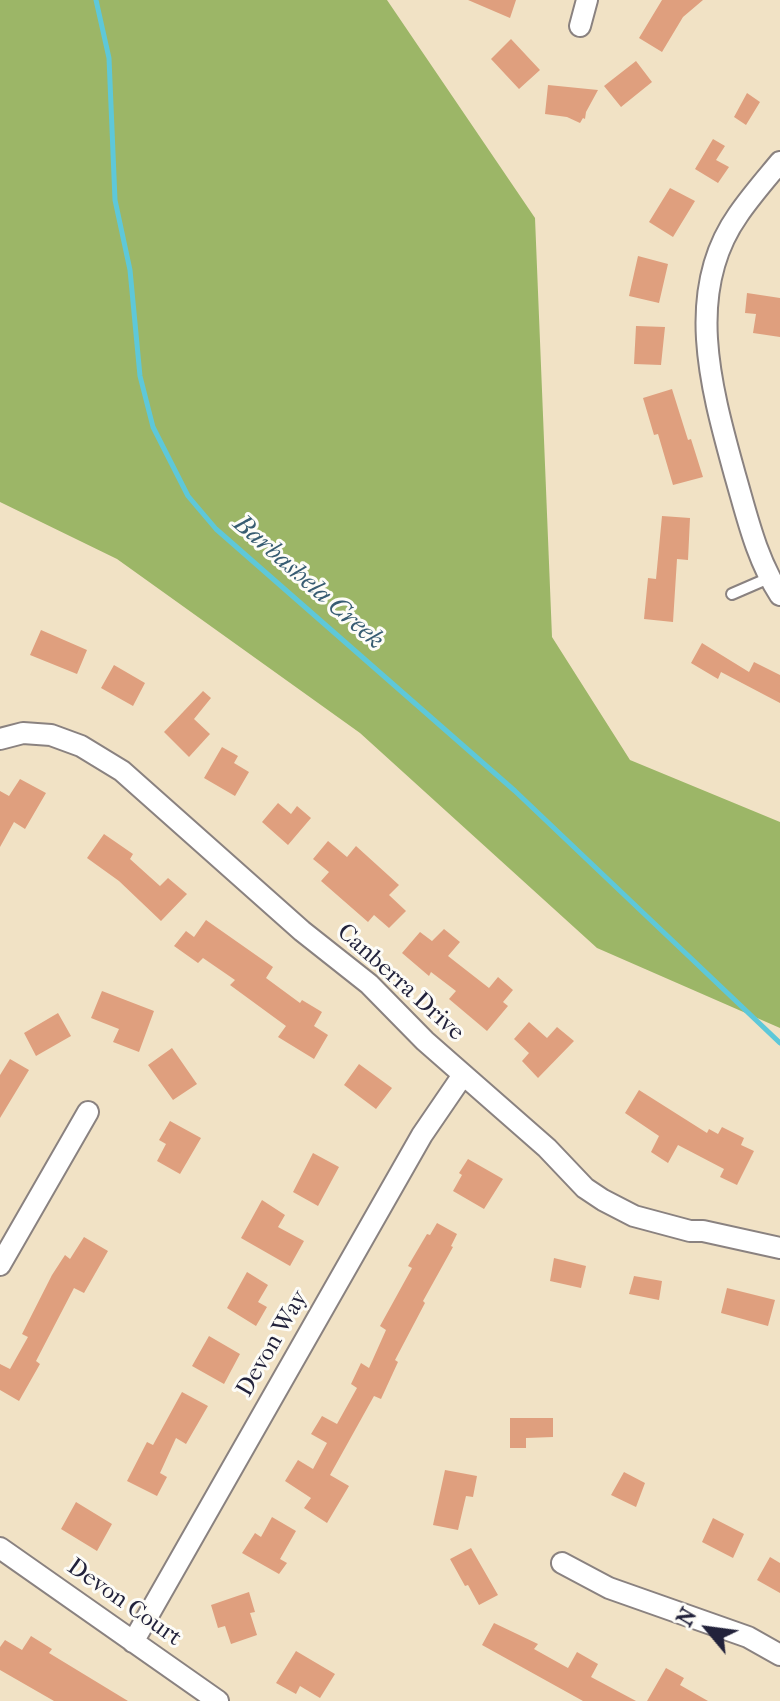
<!DOCTYPE html>
<style>
body{margin:0}
#map{position:relative;width:780px;height:1701px;overflow:hidden;background:#f1e2c5;font-family:"IM FELL French Canon",serif}
canvas{display:block}
.north{position:absolute;left:668px;top:1589px;width:80px;height:80px;-webkit-text-stroke:6px #fdfcf7;paint-order:stroke;rotate:299deg;font-size:22px;font-weight:700;line-height:32px;text-align:center;color:#22223b}
.north::after{content:'';display:block;margin:auto;width:28px;height:36px;background:#22223b;clip-path:polygon(50% 0,100% 100%,50% 72%,0 100%)}
</style>
<div id="map">
<canvas width="780" height="1701"></canvas>
<div class="north">N</div>
</div>
<script>
const g = document.querySelector('canvas').getContext('2d');
g.lineJoin = 'round';
function paint(path, color) { g.fillStyle = color; g.fill(path, 'evenodd'); }
function strokePath(path, color, width, dash) { g.strokeStyle = color; g.lineWidth = width; g.lineCap = dash ? 'butt' : 'round'; g.setLineDash(dash || []); g.stroke(path); }
function label(font, color, halo, rows, align = 'center') {
  g.font = font + ' "IM FELL French Canon",serif'; g.lineWidth = 6; g.setLineDash([]); g.textBaseline = 'middle'; g.strokeStyle = halo; g.fillStyle = color; for (const [text, x, y, turn = 0] of rows) {
    g.save(); g.translate(x, y); g.rotate((+turn || 0) * Math.PI / 180); g.textAlign = isNaN(turn) ? turn : align; if (halo) g.strokeText(text, 0, 0); g.fillText(text, 0, 0); g.restore();
  }
}
paint(new Path2D(`
 M0,0H387L535,218L552,637L630,760L780,822V1028L597,948L360,733L117,559L0,502Z`), '#9cb667');
strokePath(new Path2D(`
 M96,0L109,58L115,200L130,270L140,376L153,427L188,496L216,529L515,791L780,1043`), '#5ec8d9', 5);
paint(new Path2D(`
 M468,0H516L510,18Z
 M662,0H703L683,17L662,52L639,38Z
 M511,39L540,70L519,89L491,59Z
 M636,61L652,82L621,107L604,86Z
 M548,85L598,90L586,112L585,119L583,118L580,123L567,117L545,114Z
 M747,93L760,102L746,125L734,117Z
 M713,139L725,146L716,160L729,167L718,183L695,169Z
 M670,188L695,201L673,237L649,222Z
 M638,256L668,264L659,303L629,296Z
 M747,293L780,298V337L753,333L756,314L745,313Z
 M636,326L665,327L661,365L634,364Z
 M672,389L688,440L691,439L703,477L673,485L658,434L654,435L643,398Z
 M662,516L690,518L688,560L677,559L673,622L644,619L648,578L656,579Z
 M41,630L87,650L77,674L30,655Z
 M702,643L749,672L754,662L780,675V703L721,672L718,679L691,663Z
 M114,665L145,683L133,706L101,688Z
 M203,691L211,698L194,719L210,734L189,757L164,732Z
 M222,747L238,756L234,763L249,772L235,796L204,778Z
 M20,779L46,793L25,829L14,822L0,847V791L9,796Z
 M278,803L291,814L297,806L311,818L288,845L262,822Z
 M104,834L133,854L130,859L160,886L168,878L187,894L161,921L119,881L87,858Z
 M328,841L347,857L356,846L399,885L389,895L406,911L389,928L374,915L368,922L321,881L329,872L313,859Z
 M206,920L273,967L266,978L300,1003L302,1000L322,1012L314,1026L328,1035L314,1059L278,1037L286,1026L230,985L235,980L203,958L198,963L174,946L186,931L194,937Z
 M444,929L460,942L448,956L489,988L498,977L513,990L503,1002L508,1006L487,1031L449,999L456,991L431,972L429,976L402,953L420,932L432,941Z
 M102,991L154,1011L139,1052L113,1042L119,1029L91,1018Z
 M58,1013L71,1036L36,1056L24,1033Z
 M529,1022L547,1038L557,1027L574,1041L538,1078L522,1061L529,1053L514,1039Z
 M172,1048L197,1084L173,1100L148,1065Z
 M10,1059L29,1070L0,1118V1075Z
 M359,1064L392,1088L376,1109L344,1085Z
 M639,1090L707,1133L709,1129L718,1134L722,1127L744,1138L741,1145L754,1151L737,1185L720,1177L724,1169L678,1145L668,1163L651,1152L659,1136L625,1113Z
 M170,1121L201,1138L180,1174L157,1161L166,1144L159,1140Z
 M313,1153L339,1167L318,1206L293,1192Z
 M468,1159L503,1179L484,1209L453,1191L462,1175L459,1173Z
 M262,1200L285,1215L278,1227L304,1241L290,1266L241,1238Z
 M437,1223L457,1234L451,1246L453,1247L423,1301L425,1303L395,1360L398,1362L381,1399L374,1396L330,1475L349,1486L327,1523L304,1508L311,1498L285,1481L298,1460L313,1469L327,1443L311,1434L322,1416L337,1424L357,1388L351,1384L361,1363L369,1368L386,1330L380,1326L412,1268L408,1266L427,1234L430,1235Z
 M84,1237L108,1251L84,1293L74,1288L36,1361L40,1364L19,1401L0,1390V1364L10,1369L28,1337L22,1334L52,1275L65,1255L70,1259Z
 M554,1258L586,1266L581,1288L550,1281Z
 M247,1272L268,1285L258,1302L267,1307L256,1326L227,1308Z
 M634,1276L662,1281L659,1300L629,1294Z
 M727,1288L775,1300L768,1326L721,1313Z
 M209,1336L240,1354L224,1384L192,1366Z
 M182,1392L208,1406L186,1444L176,1438L160,1473L167,1477L157,1496L127,1481L147,1442L153,1445Z
 M510,1418H553V1437L526,1438V1448H510Z
 M445,1470L477,1476L473,1497L466,1496L458,1530L433,1525Z
 M624,1472L645,1483L636,1507L611,1495Z
 M76,1502L112,1524L97,1551L61,1529Z
 M272,1517L296,1531L280,1559L287,1563L279,1574L242,1553L255,1533L261,1537Z
 M713,1518L744,1534L733,1558L702,1542Z
 M471,1548L498,1595L479,1605L468,1585L465,1586L450,1559Z
 M770,1557L780,1563V1593L757,1580Z
 M249,1592L255,1612L250,1613L257,1635L231,1644L225,1626L218,1628L211,1605Z
 M494,1623L538,1644L534,1649L568,1668L577,1652L598,1664L591,1677L636,1701H583L482,1645Z
 M31,1636L52,1649L49,1653L128,1701H54L0,1670V1647L5,1640L22,1650Z
 M296,1651L335,1674L320,1698L300,1686L296,1694L276,1683Z
 M666,1668L684,1678L680,1685L708,1701H647Z`), '#df9f7e');
const service = new Path2D(`
 M732,594L769,578`);
const minor = new Path2D(`
 M580,26L587,0
 M780,162C766,179 751,196 738,215C683,293 712,391 735,475C747,516 756,558 780,595
 M0,739L23,733L51,735L81,746L122,771L302,931L369,984L425,1041L547,1148L585,1188L603,1200L634,1216L690,1231H703L780,1248
 M0,1265L88,1112
 M0,1548L218,1701
 M562,1563L609,1588L748,1637L780,1655
 M133,1642L422,1135L463,1075`);
strokePath(service, '#8a8280', 14);
strokePath(minor, '#8a8280', 24);
strokePath(service, '#fff', 10);
strokePath(minor, '#fff', 20);
label('24px', '#22223b', '#fdfcf7', [
 ["Canberra Drive",400,983,42],
 ["Devon Way",273,1344,-60],
 ["Devon Court",124,1603,35]
]);
label('italic 26px', '#375c72', '#fdfcf7', [
 ["Barbashela Creek",308,583,41]
]);
</script>
